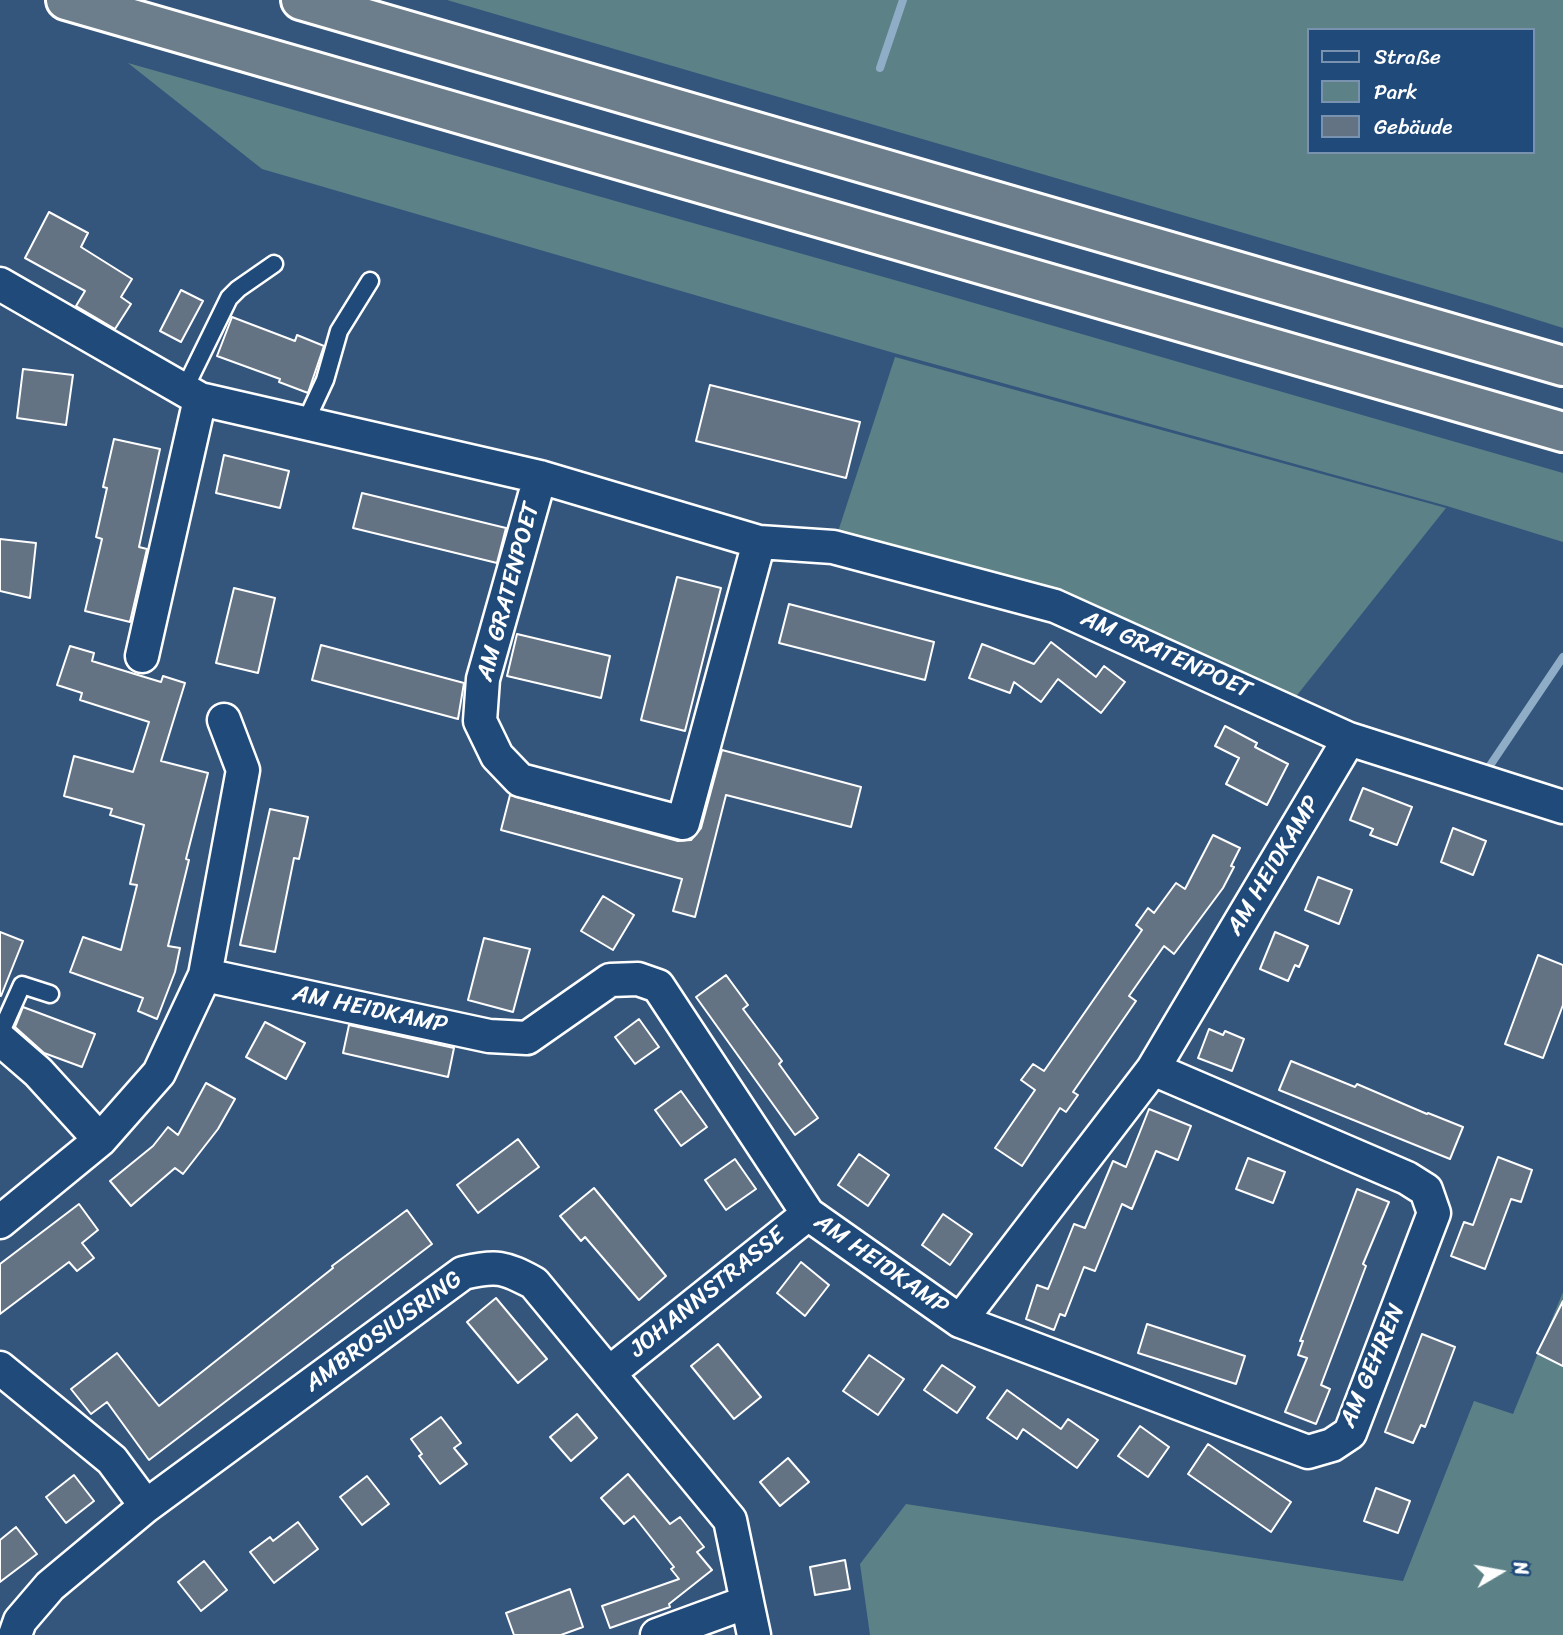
<!DOCTYPE html>
<meta charset="utf-8">
<style>
body{margin:0}
#map{position:relative;width:1563px;height:1635px;overflow:hidden;background:#34567d;font-family:Sriracha,sans-serif}
canvas{display:block}
.legend{position:absolute;left:1307px;top:28px;width:228px;height:126px;box-sizing:border-box;background:#1f4a7a;border:2px solid #7992af;margin:0;padding:9px 12px;list-style:none;font-size:21px;color:#fff}
.legend li{display:flex;align-items:center;gap:14px;height:35px}
.legend b{width:35px;border:2px solid #7992af}
.north{position:absolute;left:1465px;top:1537px;width:70px;height:70px;-webkit-text-stroke:5px #1f4a7a;paint-order:stroke;rotate:80deg;font-size:19px;font-weight:700;line-height:28px;text-align:center;color:#fff}
.north::after{content:'';display:block;margin:auto;width:24px;height:32px;background:#fff;clip-path:polygon(50% 0,100% 100%,50% 72%,0 100%)}
</style>
<div id="map">
<canvas width="1563" height="1635"></canvas>
<ul class="legend">
<li><b style="height:9px;background:#1f4a7a"></b>Straße</li>
<li><b style="height:19px;background:#5c8287"></b>Park</li>
<li><b style="height:19px;background:#647384"></b>Gebäude</li>
</ul>
<div class="north">N</div>
</div>
<script>
const g = document.querySelector('canvas').getContext('2d');
g.lineJoin = 'round';
function paint(path, color) { g.fillStyle = color; g.fill(path, 'evenodd'); }
function strokePath(path, color, width, dash) { g.strokeStyle = color; g.lineWidth = width; g.lineCap = dash ? 'butt' : 'round'; g.setLineDash(dash || []); g.stroke(path); }
function label(font, color, halo, rows, align = 'center') {
  g.font = font + ' Sriracha,sans-serif'; g.lineWidth = 5; g.setLineDash([]); g.textBaseline = 'middle'; g.strokeStyle = halo; g.fillStyle = color; for (const [text, x, y, turn = 0] of rows) {
    g.save(); g.translate(x, y); g.rotate((+turn || 0) * Math.PI / 180); g.textAlign = isNaN(turn) ? turn : align; if (halo) g.strokeText(text, 0, 0); g.fillText(text, 0, 0); g.restore();
  }
}
paint(new Path2D(`
 M447,0H1563V328L1490,305ZM1309,30H1533V152H1309Z
 M128,63L905,283L1563,473V542L1447,506L894,353L262,169Z
 M895,357L1446,508L1286,709L1055,606L833,547Z
 M1563,1292V1635H870L860,1564L906,1504L1403,1581L1474,1401L1513,1414Z`), '#5c8287');
strokePath(new Path2D(`
 M880,68L903,0
 M1487,770L1563,657`), '#90adc7', 8);
const building = new Path2D(`
 M49,212L88,233L81,247L132,279L121,297L131,304L115,329L76,306L85,291L25,258Z
 M181,290L203,301L181,342L160,331Z
 M232,317L295,341L297,335L324,346L308,393L279,382L280,379L217,356Z
 M23,369L73,375L66,425L17,418Z
 M710,385L860,422L846,478L696,441Z
 M114,439L160,449L139,547L147,549L130,622L85,611L102,539L96,537L107,488L103,487Z
 M224,455L289,471L280,508L216,493Z
 M362,493L506,528L497,563L353,528Z
 M0,539L36,543L30,598L0,591Z
 M677,577L721,588L685,731L641,720Z
 M234,588L275,598L258,673L216,663Z
 M789,604L934,642L925,680L779,643Z
 M517,634L610,656L601,698L507,676Z
 M1051,642L1096,677L1104,666L1125,682L1101,713L1058,679L1041,702L1014,682L1010,693L969,678L982,644L1034,664Z
 M321,645L464,683L458,719L312,680Z
 M70,646L94,653L92,661L161,682L163,676L185,683L161,761L208,773L186,859L189,860L168,946L180,948L175,972L157,1019L138,1011L143,998L70,972L83,937L121,950L137,885L130,884L144,825L110,815L112,809L64,796L74,756L133,772L149,722L80,700L82,693L57,685Z
 M1225,726L1257,743L1255,747L1288,764L1267,805L1226,784L1239,758L1215,746Z
 M722,750L861,787L851,827L726,795L695,917L673,911L682,879L501,830L510,795L678,841L691,840L701,828Z
 M1363,788L1412,807L1397,845L1370,835L1373,829L1350,820Z
 M270,809L308,817L299,859L294,858L275,952L240,945Z
 M1453,828L1486,841L1473,875L1441,862Z
 M1213,835L1240,848L1231,866L1234,867L1223,888L1174,954L1164,946L1129,996L1136,1001L1073,1092L1078,1095L1066,1112L1060,1108L1022,1166L995,1148L1035,1090L1021,1080L1033,1064L1044,1071L1142,930L1136,925L1148,908L1154,913L1176,883L1185,889Z
 M1318,877L1352,890L1339,924L1305,910Z
 M603,896L634,915L613,950L581,931Z
 M0,932L23,941L1,996H0Z
 M1275,932L1308,946L1299,967L1295,965L1288,981L1260,969Z
 M484,938L530,949L513,1012L468,1000Z
 M1538,955L1563,965V1005L1543,1058L1505,1044Z
 M726,975L748,1005L743,1009L782,1061L779,1064L818,1118L795,1135L696,997Z
 M23,1007L95,1034L82,1067L44,1053L15,1027Z
 M639,1019L659,1047L635,1064L615,1037Z
 M265,1022L305,1043L286,1079L246,1057Z
 M349,1025L454,1048L448,1077L343,1053Z
 M1209,1029L1223,1035L1225,1031L1244,1039L1232,1071L1198,1058Z
 M1291,1061L1355,1087L1357,1084L1427,1114L1428,1113L1463,1127L1450,1159L1279,1090Z
 M206,1083L235,1099L218,1129L183,1174L175,1168L131,1206L110,1181L153,1146L168,1127L178,1135Z
 M681,1091L707,1127L681,1146L655,1110Z
 M1149,1109L1191,1126L1178,1160L1156,1151L1132,1209L1122,1204L1095,1271L1084,1267L1065,1316L1060,1314L1054,1330L1026,1319L1037,1285L1048,1289L1074,1224L1085,1228L1113,1161L1126,1167Z
 M518,1139L539,1167L478,1213L457,1185Z
 M859,1154L889,1175L868,1206L838,1185Z
 M1498,1157L1532,1170L1521,1202L1511,1199L1485,1269L1451,1256L1464,1222L1473,1225Z
 M1248,1158L1285,1172L1273,1203L1236,1189Z
 M735,1159L756,1189L726,1210L705,1180Z
 M594,1188L666,1276L639,1300L585,1237L581,1241L560,1216Z
 M1357,1189L1389,1202L1363,1264L1366,1266L1321,1385L1330,1389L1316,1424L1285,1412L1307,1358L1298,1355L1303,1341H1300Z
 M79,1204L98,1230L82,1243L94,1258L77,1271L69,1262L0,1314V1264Z
 M407,1210L432,1244L149,1460L107,1402L91,1414L71,1389L117,1353L159,1406L333,1268L332,1266Z
 M943,1214L972,1234L950,1265L922,1245Z
 M801,1262L829,1285L805,1316L777,1293Z
 M496,1298L547,1359L518,1383L467,1322Z
 M1563,1301V1366L1537,1353Z
 M1147,1324L1245,1356L1236,1384L1138,1353Z
 M1422,1334L1455,1347L1425,1427L1421,1425L1413,1443L1385,1432Z
 M718,1344L761,1397L734,1419L691,1366Z
 M869,1355L904,1379L878,1415L843,1391Z
 M942,1365L975,1387L957,1413L924,1390Z
 M1007,1390L1061,1429L1068,1419L1098,1440L1077,1468L1023,1429L1017,1439L987,1418Z
 M577,1414L597,1438L571,1461L550,1437Z
 M441,1417L461,1443L454,1448L467,1464L440,1484L419,1456L422,1454L411,1439Z
 M1140,1426L1169,1447L1148,1477L1118,1456Z
 M1208,1444L1291,1502L1271,1532L1188,1474Z
 M788,1458L809,1482L780,1506L760,1482Z
 M628,1474L670,1524L680,1517L704,1547L697,1552L712,1570L669,1604L670,1607L610,1628L602,1606L679,1579L671,1569L674,1567L634,1516L624,1524L601,1498Z
 M74,1475L94,1501L66,1523L46,1497Z
 M367,1476L389,1504L362,1525L340,1497Z
 M1376,1488L1410,1501L1398,1533L1364,1521Z
 M298,1522L318,1549L274,1583L250,1552L270,1537L273,1541Z
 M16,1527L37,1554L0,1582V1540Z
 M845,1560L850,1589L815,1595L810,1567Z
 M204,1561L227,1590L201,1611L178,1582Z
 M570,1589L583,1627L561,1635H514L506,1613Z`);
paint(building, '#647384');
strokePath(building, '#fff', 2);
const lane = new Path2D(`
 M184,390L229,298L238,289L274,264
 M305,423L325,380L339,331L370,281
 M0,1034L22,985L50,994`);
const street = new Path2D(`
 M0,284L200,399L540,477L759,542L833,547L1055,606L1349,739L1563,807
 M540,477L483,679L480,721L497,756L520,780L683,823L759,542
 M142,656L200,399
 M205,975L489,1036L527,1038L610,980L638,979L658,986L808,1214L960,1321L1153,1069L1349,739
 M0,1039L38,1072L100,1140
 M0,1222L100,1140L159,1073L205,975L243,770L224,720
 M960,1321L1308,1452L1332,1445L1350,1433L1434,1213L1426,1190L1407,1178L1153,1069
 M0,1368L112,1460L146,1506
 M609,1373L808,1214
 M747,1602L754,1635
 M15,1635L20,1621L50,1586L146,1506L463,1273C497,1265 504,1267 534,1283L730,1520L747,1602L657,1635`);
const highway = new Path2D(`
 M66,0L1563,432
 M301,0L1563,366`);
strokePath(lane, '#fff', 21);
strokePath(street, '#fff', 37);
strokePath(highway, '#fff', 44);
strokePath(lane, '#1f4a7a', 16);
strokePath(street, '#1f4a7a', 32);
strokePath(highway, '#6c7d8b', 38);
label('24px', '#fff', '#1f4a7a', [
 ["AM GRATENPOET",509,592,-75],
 ["AM GRATENPOET",1166,655,24],
 ["AM HEIDKAMP",1274,866,-59],
 ["AM HEIDKAMP",370,1010,12],
 ["AM HEIDKAMP",881,1265,35],
 ["JOHANNSTRASSE",708,1293,-39],
 ["AMBROSIUSRING",384,1332,-36],
 ["AM GEHREN",1373,1366,-67]
]);
</script>
